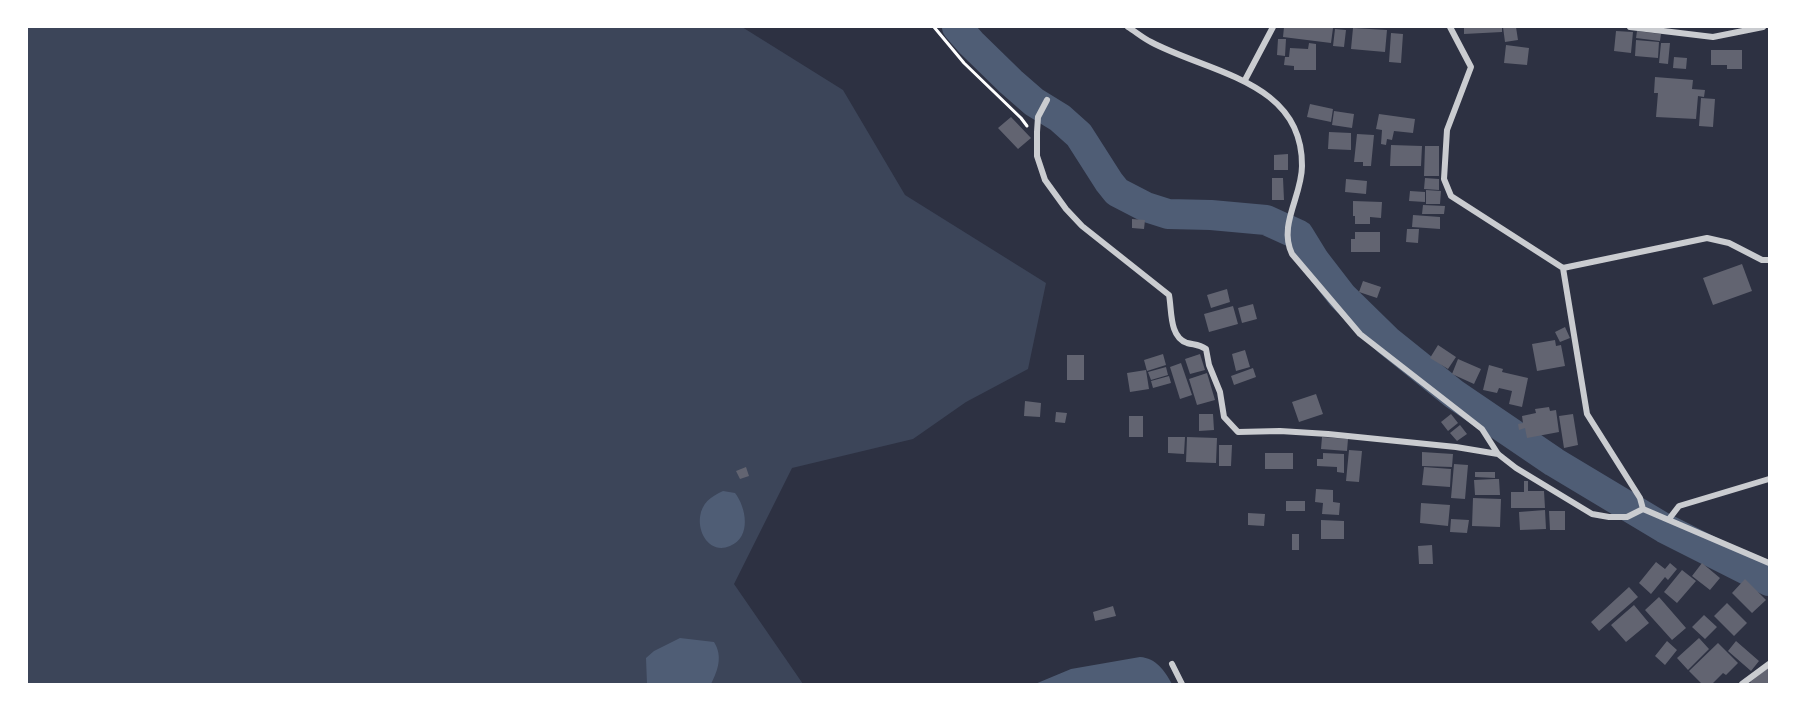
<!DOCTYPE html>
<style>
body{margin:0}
#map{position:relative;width:1796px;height:711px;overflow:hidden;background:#2d3142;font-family:"DejaVu Sans",sans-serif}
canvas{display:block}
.frame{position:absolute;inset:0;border:28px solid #fff;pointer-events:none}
</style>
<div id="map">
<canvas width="1796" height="711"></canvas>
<div class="frame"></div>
</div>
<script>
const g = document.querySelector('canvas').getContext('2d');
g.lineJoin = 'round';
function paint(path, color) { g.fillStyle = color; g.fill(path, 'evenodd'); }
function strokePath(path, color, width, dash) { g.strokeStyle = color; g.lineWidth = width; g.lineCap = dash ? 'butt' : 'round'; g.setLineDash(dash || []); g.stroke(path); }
paint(new Path2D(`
 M27,27H742L843,90L905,195L1046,283L1028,369L966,402L913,439L792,468L734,584L803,684H27Z`), '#3c4559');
paint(new Path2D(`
 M723,491L735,493C746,507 752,537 730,546C711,554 698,535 700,517C702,503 710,497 723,491Z
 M680,638L714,642C723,656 718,670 711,684H647L646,658L654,651Z
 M1140,657C1156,658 1165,671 1172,684H1035L1071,669Z`), '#4f5d75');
strokePath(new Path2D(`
 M957,27L971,43L1011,82L1034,102L1060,118L1079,135L1109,182L1117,192L1146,207L1168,214L1211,215L1266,220L1299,235L1315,261L1342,296L1388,341L1454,394L1554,462L1664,528L1769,581`), '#4f5d75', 30);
paint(new Path2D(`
 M1284,27L1333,28L1331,43L1283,37Z
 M1464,27H1502V32L1464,34Z
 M1503,27H1516L1518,40L1505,42Z
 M1353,28L1387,30L1385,52L1351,49Z
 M1335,29L1346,30L1344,47L1333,46Z
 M1616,31L1633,32L1631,53L1614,51Z
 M1637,31L1661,34L1660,41L1636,38Z
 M1391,33L1403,34L1401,63L1389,62Z
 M1278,39H1286L1285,56L1277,55Z
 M1636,40L1659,42L1658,58L1635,56Z
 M1309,43L1316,44V70H1294V66L1284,65L1285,57H1289L1290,48L1308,49Z
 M1661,43H1670L1668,64L1659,63Z
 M1506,45L1529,48L1527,65L1504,63Z
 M1711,50H1742V69H1727V65H1711Z
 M1674,57L1687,58L1686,69L1673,68Z
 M1655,77L1693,80L1692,89L1705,90L1704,97L1698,96L1696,119L1656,117L1658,93H1654Z
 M1701,98L1715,99L1713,127L1699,126Z
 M1310,104L1333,109L1331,122L1307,117Z
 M1334,111L1354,114L1352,128L1332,125Z
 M1379,114L1415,119L1413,133L1394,131L1392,140L1387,139L1386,145L1381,144L1382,130L1376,129Z
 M1011,117L1031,138L1018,149L998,128Z
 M1329,132L1351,133V150L1328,149Z
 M1357,134L1374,135L1371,166H1363V162H1354Z
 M1391,145L1422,146L1421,166H1390Z
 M1425,146H1439V176H1424Z
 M1288,154V170H1274V155Z
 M1272,178H1283L1284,200H1272Z
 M1425,178L1439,179V190L1424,189Z
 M1346,179L1367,181L1366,194L1345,192Z
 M1426,190L1441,191L1440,204H1426Z
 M1410,191L1425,192V202L1409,201Z
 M1353,201L1382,202L1381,218L1370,217V224H1355V216H1353Z
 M1423,205L1445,206L1444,214H1422Z
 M1413,215L1440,217V229L1412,227Z
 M1132,219L1145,220L1144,229L1132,228Z
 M1407,229H1419L1418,243L1406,242Z
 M1355,232H1380V252H1351V239H1355Z
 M1742,264L1752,291L1713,305L1703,278Z
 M1363,281L1381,287L1377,298L1359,292Z
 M1227,289L1230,302L1211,308L1207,295Z
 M1253,304L1257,319L1242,323L1238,308Z
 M1233,306L1238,324L1209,332L1204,314Z
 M1565,327L1570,338L1560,342L1555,332Z
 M1555,340L1556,346L1561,345L1565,366L1537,371L1532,344Z
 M1438,345L1456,357L1448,369L1430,358Z
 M1245,350L1250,367L1236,371L1232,354Z
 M1163,354L1166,365L1147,371L1144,360Z
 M1200,354L1205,370L1190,374L1185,359Z
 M1067,355H1084V380H1067Z
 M1458,359L1481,369L1474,384L1452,374Z
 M1181,363L1192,395L1180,399L1170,367Z
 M1489,365L1503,369L1502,372L1528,378L1522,407L1509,404L1512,391L1499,388L1497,393L1483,390Z
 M1166,367L1168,375L1151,380L1148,372Z
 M1253,368L1256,377L1234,385L1231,376Z
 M1146,370L1149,389L1130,392L1127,373Z
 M1207,373L1215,400L1197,405L1189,379Z
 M1169,376L1171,383L1153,388L1151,381Z
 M1316,394L1323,414L1299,422L1292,402Z
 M1025,401L1041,403L1040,417L1024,416Z
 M1549,407L1550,411L1556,410L1559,432L1527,438L1525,428L1519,430L1518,424L1523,423L1522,416L1536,413L1535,409Z
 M1056,412L1067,413L1065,423L1055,422Z
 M1199,414H1213L1214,430L1199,431Z
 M1451,414L1458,423L1448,431L1441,422Z
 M1573,414L1578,445L1564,448L1559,416Z
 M1129,416H1143V437H1129Z
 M1460,425L1467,434L1457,441L1450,433Z
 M1168,437H1185L1184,454L1168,453Z
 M1187,437L1217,438L1216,463L1186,462Z
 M1322,437L1348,439L1347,451L1321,449Z
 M1219,445H1232L1231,466H1219Z
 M1349,450L1362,451L1359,482L1346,481Z
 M1422,452L1453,454L1452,467L1422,466Z
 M1265,453H1293V469H1265Z
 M1323,453L1344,454V473L1337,472V467L1317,466V459H1323Z
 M1454,464L1468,465L1465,499L1451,498Z
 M746,467L749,476L740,479L736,471Z
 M1424,467L1451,469L1450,487L1422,485Z
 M1475,472H1495V478L1475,477Z
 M1494,479H1499L1500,495H1475L1474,480Z
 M1524,481H1528V491H1544L1545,508H1511V492H1524Z
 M1316,489L1333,490V502L1340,503L1339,515L1322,514L1323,503L1315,502Z
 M1473,498L1501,499L1500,527L1472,526Z
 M1286,501H1305V511H1286Z
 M1421,503L1450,505L1448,526L1420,523Z
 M1545,510L1546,529L1520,530L1519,512Z
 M1549,511H1565V530H1550Z
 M1248,513L1265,514L1264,526L1248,525Z
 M1451,519L1469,520L1467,533L1450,532Z
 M1321,520L1344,521V539H1321Z
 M1292,534H1299V550H1292Z
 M1432,545L1433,564H1419L1418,546Z
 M1656,562L1665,569L1670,563L1677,569L1668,580L1665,577L1651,594L1639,583Z
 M1702,563L1720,578L1710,590L1692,576Z
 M1682,570L1696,581L1677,603L1664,592Z
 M1745,579L1766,600L1752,613L1732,593Z
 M1629,587L1638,597L1599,631L1591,622Z
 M1659,597L1686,628L1672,640L1645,610Z
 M1727,603L1747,623L1734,636L1714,616Z
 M1634,605L1649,623L1626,642L1611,625Z
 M1113,606L1116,616L1095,621L1093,612Z
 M1704,615L1717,627L1705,639L1692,627Z
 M1699,638L1709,649L1688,670L1677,658Z
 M1667,641L1677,650L1665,665L1655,656Z
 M1736,641L1759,661L1751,671L1728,651Z
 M1718,643L1738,663L1726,675L1723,673L1712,684H1702L1689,671Z
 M1768,668L1769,684H1752L1750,682Z`), '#626471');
strokePath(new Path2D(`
 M934,27L964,63L1021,118L1027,126`), '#fff', 3);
strokePath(new Path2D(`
 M1128,27C1136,32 1143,38 1151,42C1209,73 1303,81 1302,166C1302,196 1278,225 1292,254L1360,334L1482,429L1498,454L1516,468L1592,514L1609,517H1627L1643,509L1769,563
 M1450,27L1471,67L1447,130L1444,179L1451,196L1563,268L1587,414L1640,498L1643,509
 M1630,27L1713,37L1763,27
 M1245,80L1273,27
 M1047,100L1038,117L1037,132V156L1045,180L1066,209L1082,226L1169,295C1172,310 1169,337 1187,343C1195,345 1199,344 1206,349L1209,365L1220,392L1224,417L1238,432L1280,431L1328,434L1456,447L1498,454
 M1563,268L1707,238L1729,243L1762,260H1769
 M1669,519L1679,506L1769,479
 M1172,664L1182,684
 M1742,684L1769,664`), '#caccd0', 6);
</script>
